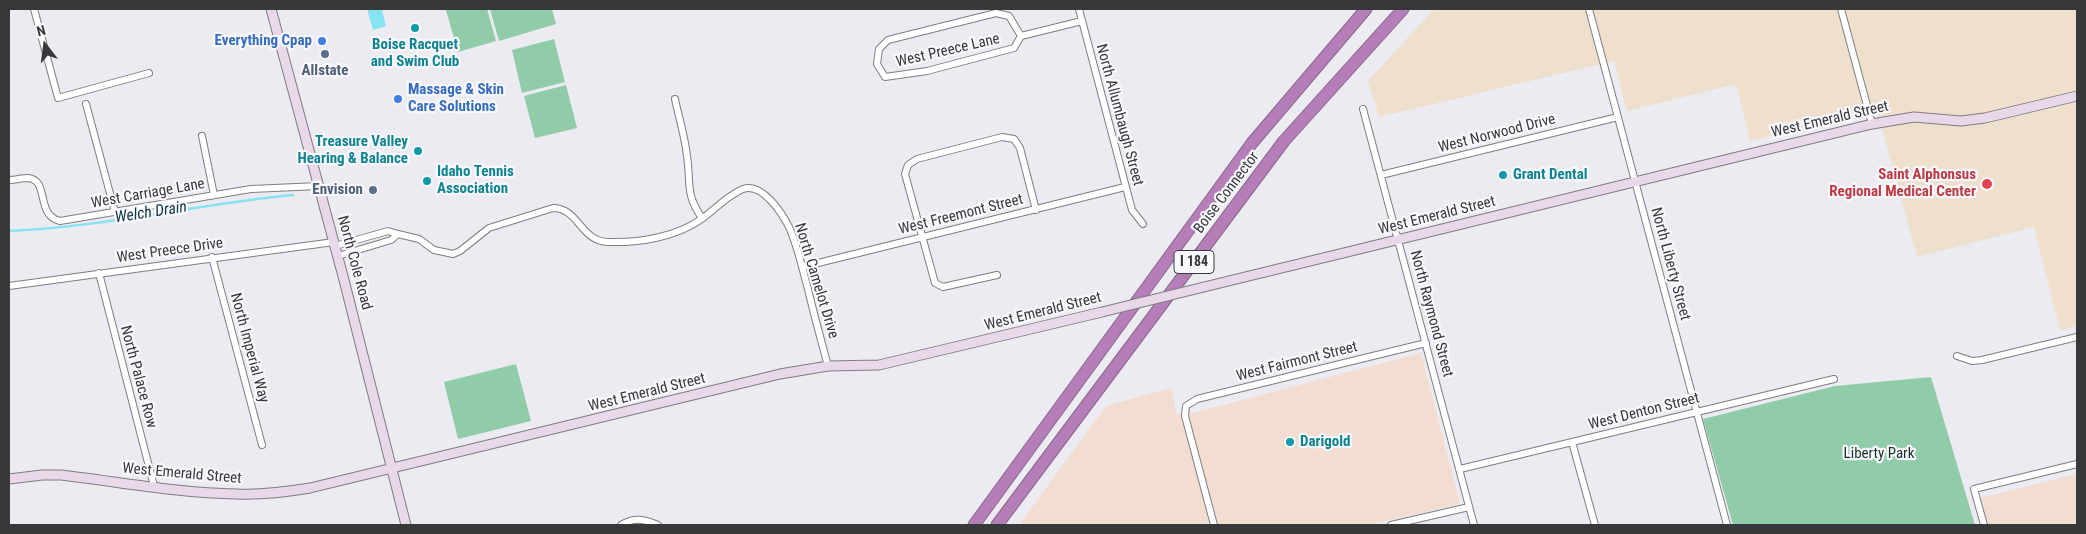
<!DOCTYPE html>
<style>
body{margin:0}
#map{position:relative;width:2086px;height:534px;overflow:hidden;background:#ebebf1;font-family:"Roboto Condensed",sans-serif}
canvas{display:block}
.frame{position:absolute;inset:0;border:10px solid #37383a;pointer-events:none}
.north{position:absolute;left:20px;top:20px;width:50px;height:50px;-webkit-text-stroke:4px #f8f8fe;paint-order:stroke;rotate:345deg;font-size:14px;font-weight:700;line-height:20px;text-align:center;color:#37383a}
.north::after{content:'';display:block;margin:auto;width:18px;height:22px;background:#37383a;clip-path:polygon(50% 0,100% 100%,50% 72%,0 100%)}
</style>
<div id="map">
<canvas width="2086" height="534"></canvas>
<div class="frame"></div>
<div class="north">N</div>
</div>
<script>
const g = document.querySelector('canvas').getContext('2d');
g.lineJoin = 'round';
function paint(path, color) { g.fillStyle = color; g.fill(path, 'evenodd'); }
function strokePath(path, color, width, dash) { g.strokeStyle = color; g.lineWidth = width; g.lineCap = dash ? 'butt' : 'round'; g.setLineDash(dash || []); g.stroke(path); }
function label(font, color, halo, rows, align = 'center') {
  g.font = font + ' "Roboto Condensed",sans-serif'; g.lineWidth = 4.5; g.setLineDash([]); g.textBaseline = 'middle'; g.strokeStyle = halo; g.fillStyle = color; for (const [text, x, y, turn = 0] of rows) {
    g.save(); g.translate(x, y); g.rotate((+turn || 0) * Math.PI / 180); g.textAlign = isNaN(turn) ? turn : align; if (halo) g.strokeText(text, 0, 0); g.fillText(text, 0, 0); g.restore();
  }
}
paint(new Path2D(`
 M1421,353L1460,504L1367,525H1019L1106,406L1171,388L1177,415L1193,413Z
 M2077,474V525H1987L1981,498Z`), '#f3ddd0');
paint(new Path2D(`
 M1434,9H2077V326L2060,330L2034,227L1917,257L1877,110L1750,141L1736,84L1627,111L1614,61L1379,117L1368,81Z`), '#eee0cc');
paint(new Path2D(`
 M449,9H487L496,41L458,52L446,10Z
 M490,9H552L556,24L499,41Z
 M554,39L565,82L522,93L512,50Z
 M566,85L577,128L535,138L524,96Z
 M516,364L531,421L458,439L444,382Z
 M1931,377L1975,525H1733L1703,419L1835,386Z`), '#91cca9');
paint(new Path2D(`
 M367,9H388L382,10L386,26L373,30Z`), '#87e2f2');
strokePath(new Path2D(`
 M9,231C104,227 198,204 293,195`), '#87e2f2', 2.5);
const minor = new Path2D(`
 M34,9L58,98L149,73
 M1079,9L1132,210L1143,224
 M1589,9L1727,525
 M1841,9L1872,124
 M996,13L1009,16L1021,36L1014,48L927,71L885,77L877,64L879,49L888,40Z
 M1021,36L1082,21
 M675,99C679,118 685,137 687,156C691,183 685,194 702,218
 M86,104L115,212
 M1363,109L1474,525
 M202,136L214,195
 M1381,175L1618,117
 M9,180C15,180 22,178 28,178C50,180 35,215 60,221L251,189L319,186
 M398,234L419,239L434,250L453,254L460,251L489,228L553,208C579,208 580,241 608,242C640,243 677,237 703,218C715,209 728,195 743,189C762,182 782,213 789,227C798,247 802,268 808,289C814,315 821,340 828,366
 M335,246L388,231L398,234L391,240L338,256
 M212,257L262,445
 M802,267L1125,187
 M99,273L154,486
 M997,275L943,287L935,283L905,174L908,165L917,159L1002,137L1014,139L1020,148L1036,210
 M9,286L334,242
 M1957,356L1972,361L1982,360L2077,337
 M1572,442L1595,525
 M1460,469L1834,379
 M621,525C634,517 644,519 658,525
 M1214,525L1185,416L1186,406L1197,399L1426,343
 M1391,525L1469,507
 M1984,525L1974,489L2077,464`);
const secondary = new Path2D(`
 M271,9L344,280L406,525
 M1204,287L1872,124L1914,117L1961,121L1985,118L2077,96
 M9,479L42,475H61C120,482 178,493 237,494C261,495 286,492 310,488L780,374L828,366L879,365L1102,312`);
const motorway = new Path2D(`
 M974,525L1252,143L1366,9
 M997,525L1284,141L1403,9`);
strokePath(minor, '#7d7d82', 8);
strokePath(secondary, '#7d7d82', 11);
strokePath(motorway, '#8a668c', 13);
strokePath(minor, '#fff', 6);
strokePath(secondary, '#e9d8ea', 9);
strokePath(motorway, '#b67eb8', 11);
const secondaryBridge = new Path2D(`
 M1102,312L1204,287`);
strokePath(secondaryBridge, '#7d7d82', 11, []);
strokePath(secondaryBridge, '#e9d8ea', 9);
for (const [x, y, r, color] of [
 [415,28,5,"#0f9aa8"],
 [322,41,5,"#3f7fe0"],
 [325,54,5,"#5c6f8a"],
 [398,99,5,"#3f7fe0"],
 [418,151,5,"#0f9aa8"],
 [1503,175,5,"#0f9aa8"],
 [427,181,5,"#0f9aa8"],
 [1987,184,6,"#e0444e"],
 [373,190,5,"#5c6f8a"],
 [1290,442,5,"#0f9aa8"]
]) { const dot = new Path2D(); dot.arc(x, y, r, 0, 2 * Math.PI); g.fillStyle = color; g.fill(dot); strokePath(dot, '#f8f8fe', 2); }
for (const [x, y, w] of [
 [1194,262,40]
]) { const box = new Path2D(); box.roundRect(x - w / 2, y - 11.5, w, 23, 4); g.fillStyle = '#f8f8fe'; g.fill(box); strokePath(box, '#37383a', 1); }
label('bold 14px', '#37383a', null, [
 ["I 184",1194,262]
]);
label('bold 15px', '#366cbe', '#f8f8fe', [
 ["Everything Cpap",312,41],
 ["Massage & Skin",408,90,"left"],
 ["Care Solutions",408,107,"left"]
], 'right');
label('bold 15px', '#0d838f', '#f8f8fe', [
 ["Boise Racquet",415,45,"center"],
 ["and Swim Club",415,62,"center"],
 ["Treasure Valley",408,142,"right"],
 ["Hearing & Balance",408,159,"right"],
 ["Idaho Tennis",437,172],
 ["Association",437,189],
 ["Grant Dental",1513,175],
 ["Darigold",1300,442]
], 'left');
label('15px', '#37383a', '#f8f8fe', [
 ["West Preece Lane",948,51,-13],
 ["North Allumbaugh Street",1119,115,75],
 ["West Emerald Street",1830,120,-13],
 ["West Norwood Drive",1497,134,-14],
 ["Boise Connector",1227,193,-53],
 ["West Carriage Lane",148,194,-10],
 ["West Freemont Street",961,215,-14],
 ["West Emerald Street",1437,216,-14],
 ["West Preece Drive",170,251,-8],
 ["North Cole Road",354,263,75],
 ["North Liberty Street",1670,264,75],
 ["North Camelot Drive",816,281,73],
 ["West Emerald Street",1043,312,-14],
 ["North Raymond Street",1431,314,75],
 ["North Imperial Way",249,348,75],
 ["West Fairmont Street",1297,362,-14],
 ["North Palace Row",138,377,75],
 ["West Emerald Street",647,393,-14],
 ["West Denton Street",1644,412,-14],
 ["West Emerald Street",182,474,5]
]);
label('bold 15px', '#4e5e75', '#f8f8fe', [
 ["Allstate",325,71],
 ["Envision",363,190,"right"]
]);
label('bold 15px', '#be3a42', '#f8f8fe', [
 ["Saint Alphonsus",1976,175],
 ["Regional Medical Center",1976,192]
], 'right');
label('15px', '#153323', '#f8f8fe', [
 ["Liberty Park",1879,454]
]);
label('italic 16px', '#09373d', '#f8f8fe', [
 ["Welch Drain",151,213,-9]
]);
</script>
